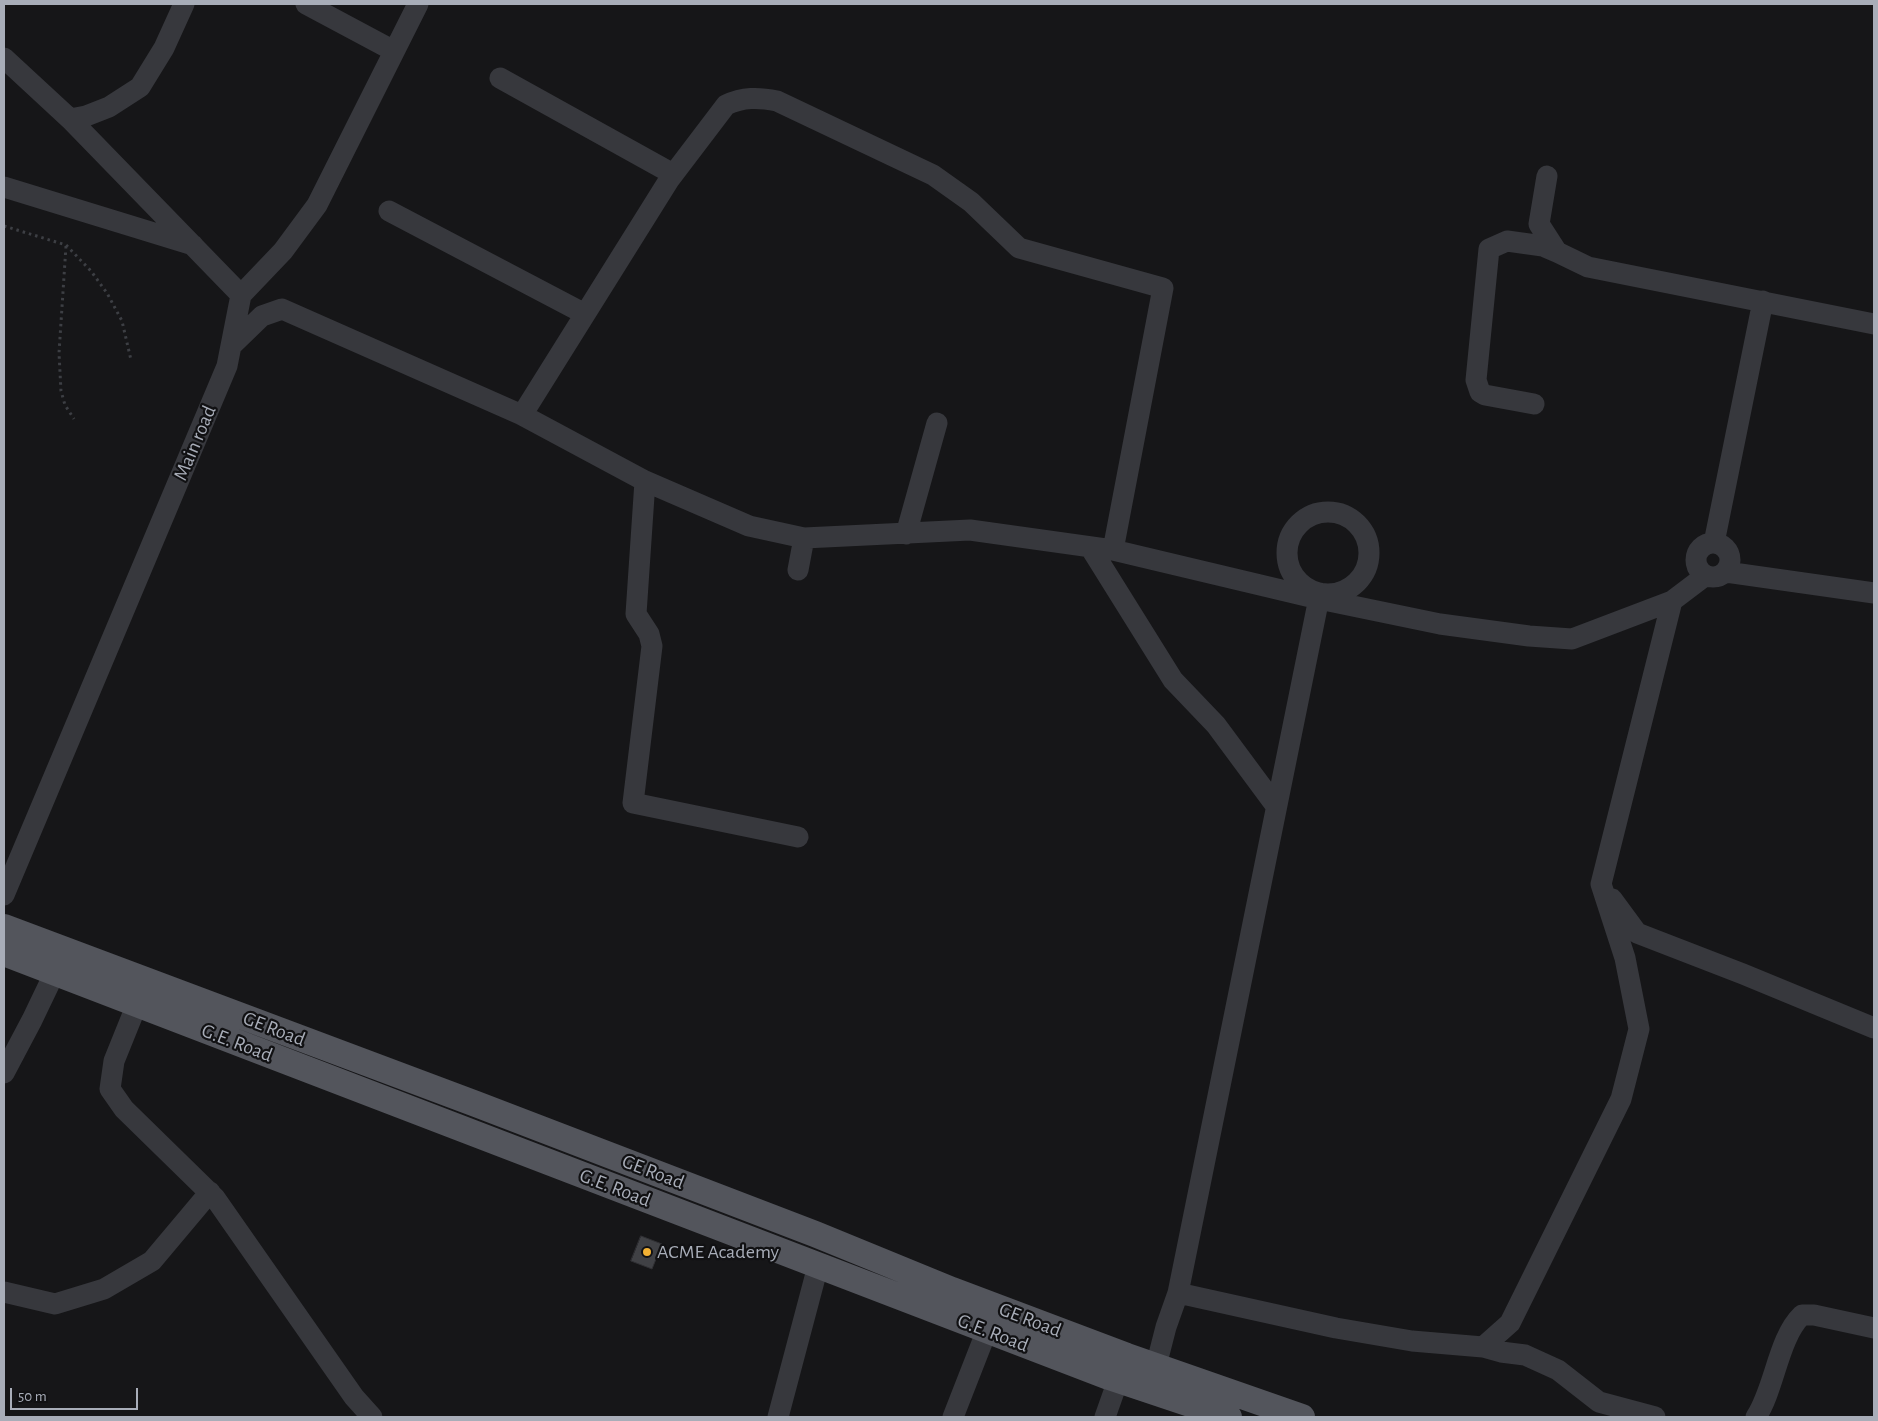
<!DOCTYPE html>
<style>
body{margin:0}
#map{position:relative;width:1878px;height:1421px;overflow:hidden;background:#161618;font-family:"Alegreya Sans",sans-serif}
canvas{display:block}
.frame{position:absolute;inset:0;border:5px solid #a8adb8;pointer-events:none}
.scale{position:absolute;left:10px;top:1388px;width:128px;height:22px;box-sizing:border-box;border:2px solid #a8adb8;border-top:0;padding-left:6px;font-size:15px;line-height:18px;white-space:nowrap;color:#a8adb8;-webkit-text-stroke:4px #111113;paint-order:stroke}
</style>
<div id="map">
<canvas width="1878" height="1421"></canvas>
<div class="frame"></div>
<div class="scale">50 m</div>
</div>
<script>
const g = document.querySelector('canvas').getContext('2d');
g.lineJoin = 'round';
function paint(path, color) { g.fillStyle = color; g.fill(path, 'evenodd'); }
function strokePath(path, color, width, dash) { g.strokeStyle = color; g.lineWidth = width; g.lineCap = dash ? 'butt' : 'round'; g.setLineDash(dash || []); g.stroke(path); }
function label(font, color, halo, rows, align = 'center') {
  g.font = font + ' "Alegreya Sans",sans-serif'; g.lineWidth = 4.5; g.setLineDash([]); g.textBaseline = 'middle'; g.strokeStyle = halo; g.fillStyle = color; for (const [text, x, y, turn = 0] of rows) {
    g.save(); g.translate(x, y); g.rotate((+turn || 0) * Math.PI / 180); g.textAlign = isNaN(turn) ? turn : align; if (halo) g.strokeText(text, 0, 0); g.fillText(text, 0, 0); g.restore();
  }
}
const building = new Path2D(`
 M641,1236L662,1244L652,1269L631,1261Z`);
paint(building, '#404145');
strokePath(building, '#303034', 1);
strokePath(new Path2D(`
 M4,226L66,245L91,271L107,293L122,321L131,360
 M66,246L59,353L61,391L65,405L74,419`), '#3d3f44', 3, [2.5, 4]);
strokePath(new Path2D(`
 M306,4L394,51
 M4,58L70,119L241,295L227,366L4,895
 M500,78L673,174
 M70,119L86,116L109,107L140,87L164,48L184,4
 M1547,176L1539,224L1557,252L1588,267L1874,324
 M4,187L193,245
 M389,211L585,314
 M241,295L283,251L317,205L418,4
 M231,346L262,316L282,309L522,415L645,481L749,526L804,538L970,530L1113,550
 M1534,404L1485,395L1480,392L1476,380L1489,249L1507,241L1543,246L1557,252
 M522,415L669,180L726,105C743,97 758,97 777,101L933,175L971,202L1019,248L1163,288L1113,550L1319,599L1440,624L1529,636L1572,639L1672,601
 M645,481L636,614L649,634L652,646L633,803L798,837
 M1287 553a41 41 0 1 1 82 0a41 41 0 1 1-82 0Z
 M906,534L937,423
 M1696 560a17 17 0 1 1 34 0a17 17 0 1 1-34 0Z
 M1714,543L1763,301
 M1090,547L1173,680L1216,725L1276,806
 M798,570L804,538
 M1726,572L1874,593
 M1612,899L1637,933L1743,974L1874,1028
 M137,1004L114,1061L110,1089L124,1109L215,1198L354,1397L372,1417
 M4,1073L32,1020L55,972
 M4,1292L55,1304L104,1289L152,1261L210,1192
 M1178,1293L1336,1328L1412,1341L1483,1347L1510,1323L1621,1099L1639,1029L1625,958L1601,884L1672,601L1705,576
 M1483,1347L1501,1352L1525,1355L1558,1370L1599,1402L1655,1417
 M1156,1366L1166,1327L1178,1293L1320,593
 M778,1417L818,1266
 M953,1417L987,1330
 M1105,1417L1123,1366
 M1756,1417C1775,1388 1778,1338 1802,1315H1814L1874,1328`), '#37383d', 21);
strokePath(new Path2D(`
 M4,927L476,1104L815,1234L952,1290L1127,1356L1302,1417
 M4,953L1109,1377L1229,1417`), '#53555c', 26);
for (const [x, y, r, color] of [
 [647,1252,5,"#f2b134"]
]) { const dot = new Path2D(); dot.arc(x, y, r, 0, 2 * Math.PI); g.fillStyle = color; g.fill(dot); strokePath(dot, '#111113', 2); }
label('20px', '#a8adb8', '#111113', [
 ["Main road",195,443,-67],
 ["GE Road",274,1029,21],
 ["G.E. Road",237,1043,21],
 ["GE Road",653,1172,21],
 ["G.E. Road",615,1188,21],
 ["GE Road",1030,1320,21],
 ["G.E. Road",993,1333,21]
]);
label('20px', '#a8adb8', '#111113', [
 ["ACME Academy",657,1252]
], 'left');
</script>
